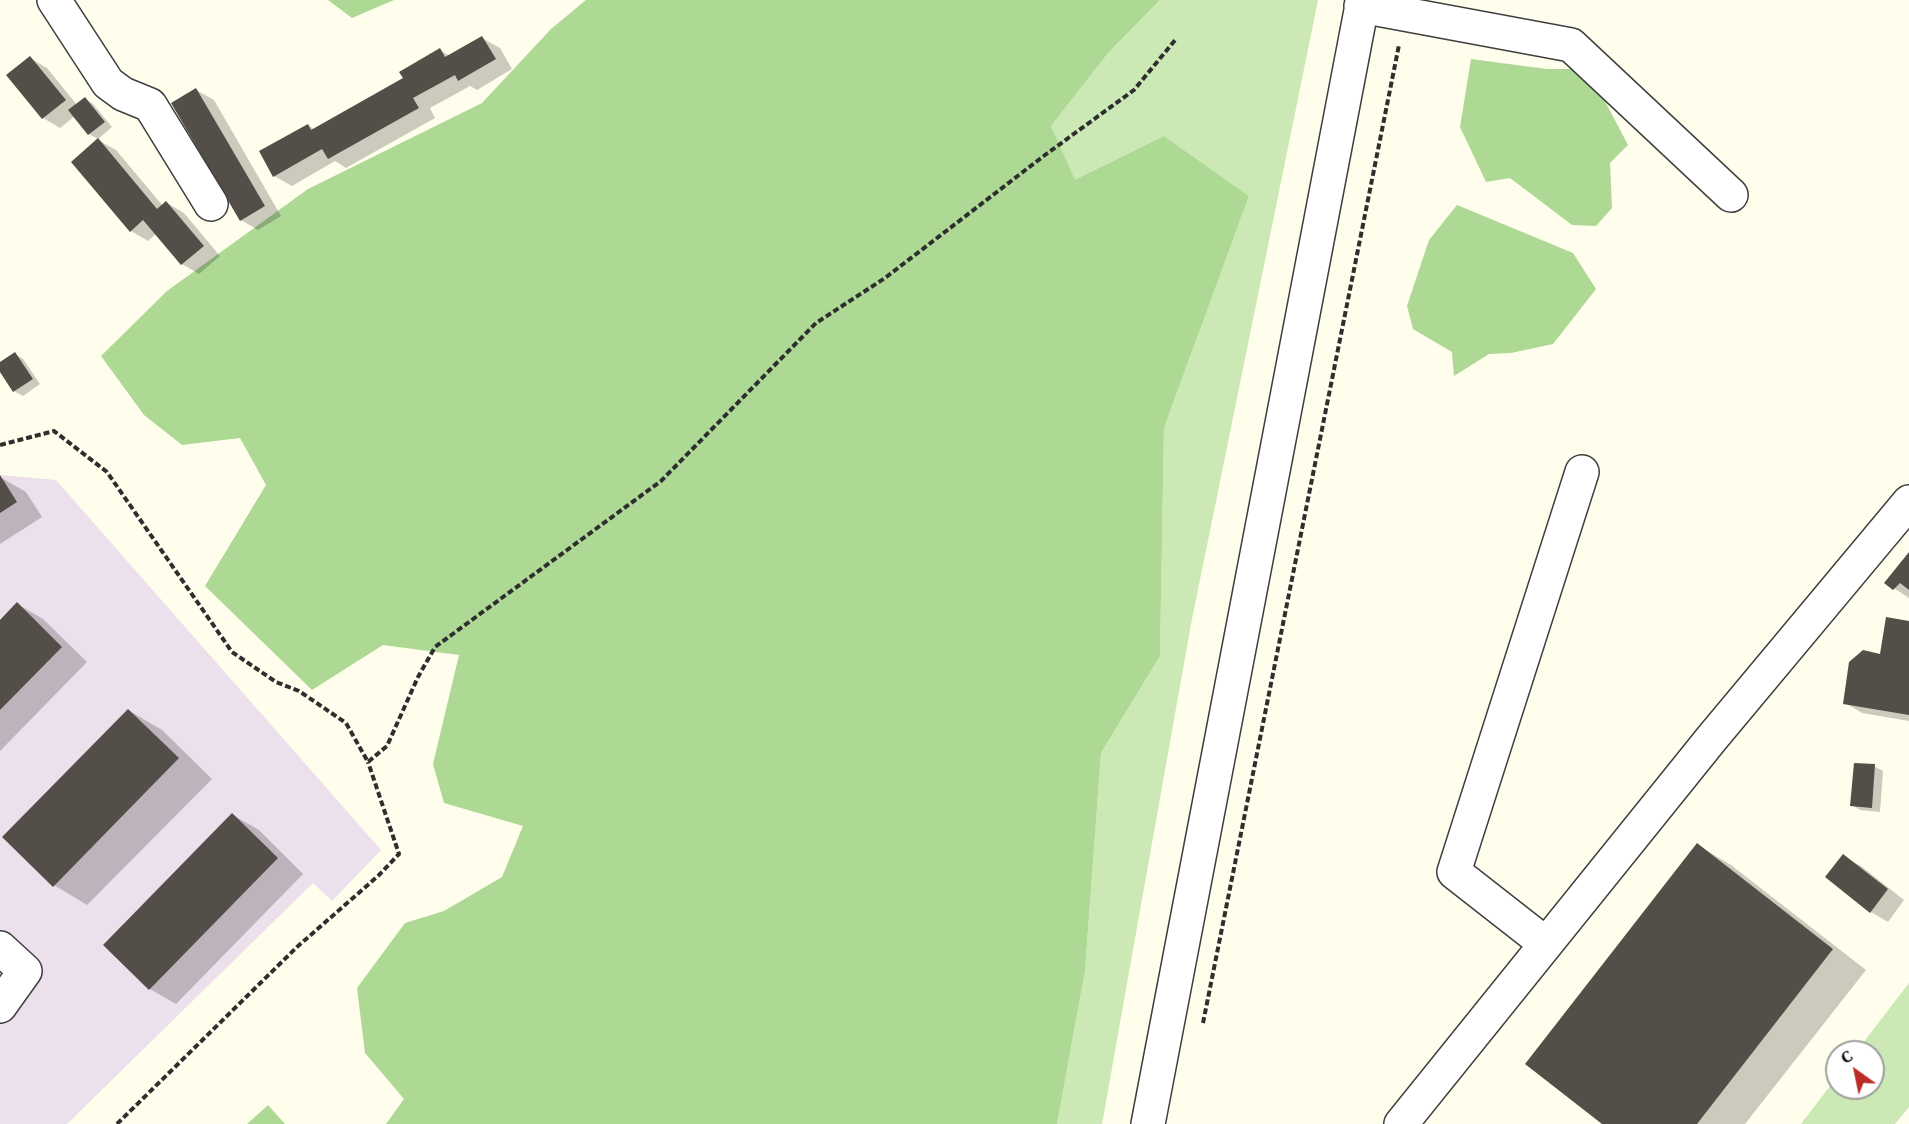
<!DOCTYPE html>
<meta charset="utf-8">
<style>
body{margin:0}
#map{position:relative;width:1909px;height:1124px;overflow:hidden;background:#fffdeb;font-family:"Source Serif 4",serif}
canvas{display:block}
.north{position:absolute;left:1825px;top:1040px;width:60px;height:60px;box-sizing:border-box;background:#fff;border:2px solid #9e9e9e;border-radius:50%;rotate:327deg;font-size:16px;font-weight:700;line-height:24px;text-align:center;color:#0c0c0c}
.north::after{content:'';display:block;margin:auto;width:21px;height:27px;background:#ba2c25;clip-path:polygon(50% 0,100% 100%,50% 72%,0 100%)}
</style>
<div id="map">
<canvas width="1909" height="1124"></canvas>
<div class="north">С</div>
</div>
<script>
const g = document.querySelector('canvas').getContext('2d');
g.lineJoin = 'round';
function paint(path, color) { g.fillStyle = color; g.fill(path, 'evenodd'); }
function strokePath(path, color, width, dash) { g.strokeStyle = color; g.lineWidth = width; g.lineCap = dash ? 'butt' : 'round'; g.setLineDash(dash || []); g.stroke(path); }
paint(new Path2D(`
 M0,475L56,480L381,850L332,901L313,883L67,1124H0Z`), '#ebe0eb');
paint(new Path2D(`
 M1160,0H1318L1191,624L1102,1124H1057L1085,971L1101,753L1160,656L1164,428L1249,196L1164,136L1075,181L1051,126L1109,52Z
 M1909,983V1107L1895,1124H1801L1837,1077V1088H1873V1052H1856Z`), '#cbe8b5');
paint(new Path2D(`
 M328,0H394L352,18Z
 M586,0H1160L1109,52L1051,126L1075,180L1164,136L1249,196L1164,428L1160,656L1101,753L1085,971L1057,1124H386L404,1099L365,1053L357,988L405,923L444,911L502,877L523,826L444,803L433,764L459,655L383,645L312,690L205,586L266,485L240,438L182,445L144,415L101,356L167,291L308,189L482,103L551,29Z
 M1471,59L1547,69H1588L1628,145L1610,163L1612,208L1596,226L1572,225L1510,178L1486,182L1460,127Z
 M1457,205L1573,253L1596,289L1553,344L1511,353L1489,354L1454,376L1452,352L1413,329L1407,306L1429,240Z
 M268,1105L285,1124H247Z`), '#add995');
paint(new Path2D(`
 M482,38L500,48L512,69L477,90L470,86L430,108L435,118L346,168L335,161L292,186L274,176L308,125L315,130L405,79L440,50L450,56Z
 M30,58L47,68L77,105L85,99L93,104L112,127L98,139L89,134L75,116L60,128L43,118Z
 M196,90L214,100L281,216L258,230L241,220Z
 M98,140L116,150L163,206L167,203L184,213L220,256L199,274L182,264L156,234L148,241L131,231Z
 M15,354L23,359L40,384L23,396L14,391L0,370V364Z
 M0,477L26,492L42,517L0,544Z
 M1909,554V598L1886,583Z
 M17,604L43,619L87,662L0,751V622Z
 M1909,623V721L1862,713L1845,703L1881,656Z
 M128,710L162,730L212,779L87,905L54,885Z
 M1874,766L1883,771L1880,812L1860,810L1852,805Z
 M233,815L259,830L303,874L176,1004L150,989Z
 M1697,845L1731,865L1866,970L1745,1124H1604Z
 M1843,856L1861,866L1904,900L1888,922L1871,912Z`), '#0003');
paint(new Path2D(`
 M482,36L496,59L458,81L455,75L413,98L419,108L328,159L322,149L273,177L259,151L308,124L311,130L403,78L399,72L440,48L445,57Z
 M30,56L66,100L42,119L6,75Z
 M196,88L265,206L240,221L171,103Z
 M85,97L105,122L88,135L68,110Z
 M98,138L157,209L166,201L204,246L181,265L143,220L130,232L71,162Z
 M15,352L33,379L13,392L0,372V362Z
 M0,475L17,502L0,513Z
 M1909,552V590L1900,583L1893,590L1884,583Z
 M17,602L62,647L0,710V620Z
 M1886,617L1909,621V715L1843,704L1849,662L1863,650L1880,654Z
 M128,709L179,758L53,887L2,837Z
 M1854,763L1875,764L1872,808L1850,806Z
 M232,813L278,858L149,990L103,945Z
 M1697,843L1833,949L1697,1124H1602L1525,1064Z
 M1843,854L1888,889L1870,913L1825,877Z`), '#544e48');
const minor = new Path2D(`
 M54,0L108,83L123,94L150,105L211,204
 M1361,6L1571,45L1731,195
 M1546,944L1454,872L1582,472
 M0,948L25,971L0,1006
 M1148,1124L1363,0
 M1401,1124L1712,738L1909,502`);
strokePath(minor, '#3f3f3f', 36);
strokePath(new Path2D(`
 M0,445L54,431L107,472L232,652L276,682L299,691L346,723L368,762L387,746L418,677L435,647L661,481L816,323L885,278L1045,155L1134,90L1176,39
 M1203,1023L1399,45
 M117,1124L297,947L378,876L399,854L368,762`), '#2e2e2e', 4, [6, 3]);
strokePath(minor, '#fff', 33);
</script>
